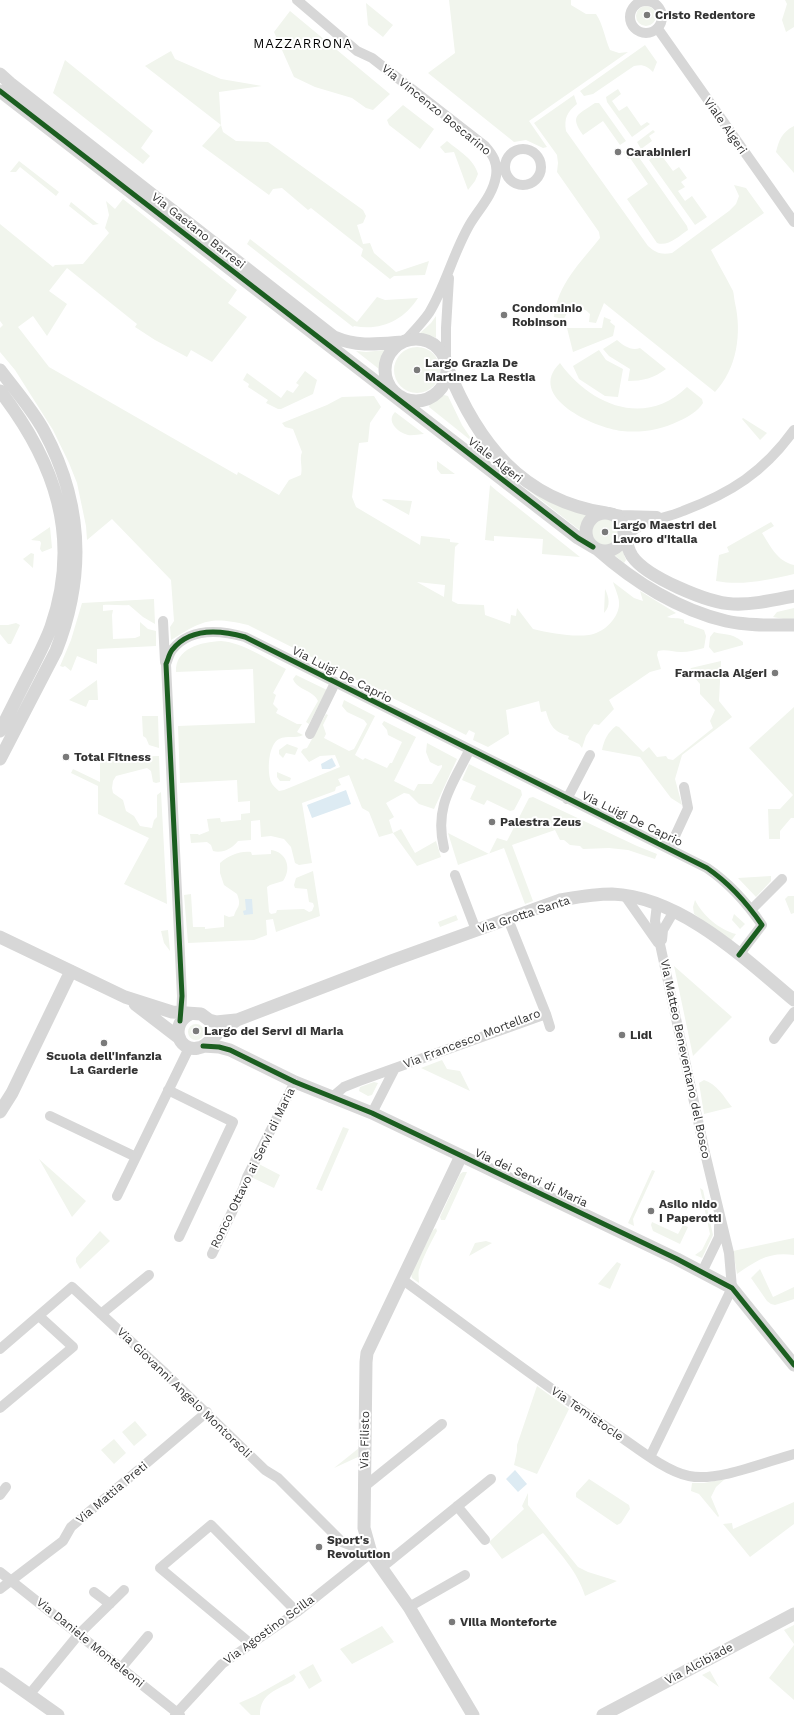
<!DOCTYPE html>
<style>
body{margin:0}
canvas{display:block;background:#fff}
</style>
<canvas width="794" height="1715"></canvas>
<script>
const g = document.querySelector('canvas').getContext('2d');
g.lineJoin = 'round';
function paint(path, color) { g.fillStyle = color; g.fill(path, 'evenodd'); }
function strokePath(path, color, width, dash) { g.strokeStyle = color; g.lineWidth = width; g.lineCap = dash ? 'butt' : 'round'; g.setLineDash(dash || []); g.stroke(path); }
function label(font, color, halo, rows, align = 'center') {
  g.font = font + ' "Work Sans",sans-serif'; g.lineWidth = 4; g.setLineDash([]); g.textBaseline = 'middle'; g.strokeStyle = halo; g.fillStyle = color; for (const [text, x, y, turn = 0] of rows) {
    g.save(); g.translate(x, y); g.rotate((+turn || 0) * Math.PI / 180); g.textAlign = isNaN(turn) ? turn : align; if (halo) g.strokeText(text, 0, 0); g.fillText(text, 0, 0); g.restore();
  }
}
paint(new Path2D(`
 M449,0H571V5L586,14H596C603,24 605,39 610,50L619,53L628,52L529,121L547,147L543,148L526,140L514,142L428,73L455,53Z
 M785,0H794V27L786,32L782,20L787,4Z
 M366,3L393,25L383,37L368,25Z
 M636 16a10 10 0 1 1 20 0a10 10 0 1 1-20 0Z
 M290,11L390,94L373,110L366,108L352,98L315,87L294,77L274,32Z
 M645,45L657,62L653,72C647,66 643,64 634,66L593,94L584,96L580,91Z
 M171,51L175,59L221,79L262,86L219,92L221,125L223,132L236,141L268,142L363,210L366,216L363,223L357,225L363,244L370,243L374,253L396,272L429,261L425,275L394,276L390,279L361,256L363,249L311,208L308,210L282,188L273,189L269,195L202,146L221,125L145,66Z
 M65,60L153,131L141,148L150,156L143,164L53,93Z
 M618,89L621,94L612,101L619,111L627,106L641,126L647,122L650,124L632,137L607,102L606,97Z
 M574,95L577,104C567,112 564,118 566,131L648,246C656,253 661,255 672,253L729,211L736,204L739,196L734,185L746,188L764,213L711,250C718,264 726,277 733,291C734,294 734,299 735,303C742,333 737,369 715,392L604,303L596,323L589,322L590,314C580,304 570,305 564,319L554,317C557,285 581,262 600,238L599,232L557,172L558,163L557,155L534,123Z
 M595,103H599L626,141L620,145L603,121L583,135C569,115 578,115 595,103Z
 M403,105L434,129L420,149L389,125L387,120Z
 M794,126V173L776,152C779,140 782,132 794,126Z
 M653,130L655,132L649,136L652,141L641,149L637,142Z
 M447,141C459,151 474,159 478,174L475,181L468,190L454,152L445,153L440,147Z
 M631,146L687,226L688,230C679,236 668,247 657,243L627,199L648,184L630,158L628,159L623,152Z
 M659,152L673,171L679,167L687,178L681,182L685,187L678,191L685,201L692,196L707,217L695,225L649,160Z
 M19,161L59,192L56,196L20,167L16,172H10Z
 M123,199L237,290L228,303L247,317L212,362L191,350L187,357L155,340L135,327L137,324L67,268L49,291L67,304L47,336L33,316L18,327L49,367L237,475L238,472L279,495L289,480L301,475C303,467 299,459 302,452L293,429L285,427L282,423L327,405L342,397L374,396L381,407L370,423L368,442L359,443L352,497L356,507L420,545L421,536L450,539V542L459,543L455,547L452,601L458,604L484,605L485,615L510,624L511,615L516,616L517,608L533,629C550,633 571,637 589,635C603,633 617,620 619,606C620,598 615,589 613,582L634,598L643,601L640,591L676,613L667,617C673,619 678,617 684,620V623L704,630L706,636L704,648C696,650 689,652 681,652C672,652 666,649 658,651L657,655L661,669L650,672L609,700L614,709L599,725L594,724L586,736L582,748L579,744L568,739L569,736C554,732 550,726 546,711L541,712L539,701L506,710L509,734L488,747L473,740L475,733L469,730L466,735L248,625C211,616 203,620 171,640L170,627L174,621L171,580L112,519L87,540L86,526L77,483L69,463L53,430L15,370L0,352V328L3,325L0,321V224L53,267L55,265L83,264L109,233L105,228L109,215L106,201L115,209ZM417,582L445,585L444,596V597Z
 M71,202L97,223L99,224L93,225L69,206Z
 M250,239L357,322L377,297L385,300L418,298C403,321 381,331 354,326L353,327L247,244Z
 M436,316V338L420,333L431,323Z
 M604,317L611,320L610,322L615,326L613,336L573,352L567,328H602Z
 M617,340C624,346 631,351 640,348L666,369C654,378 643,381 628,381L630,369L609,356L603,349Z
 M394 370a23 23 0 1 1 46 0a23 23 0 1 1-46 0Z
 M385,350L380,361L379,369L356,351L366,352Z
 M599,350L606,360L623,369L618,397L605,396L579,379L573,366Z
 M560,363C590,405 645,428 687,387L702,399L703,403C698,411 688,417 679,421C661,430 641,433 622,431C595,428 525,397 560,363Z
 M305,371L317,380L313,394L281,409H278L266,403L268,400L248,387L249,384L243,380L247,373L281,398L287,390L293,393L299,385L296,383Z
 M444,395L448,396L462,425L474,443L429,407L430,404Z
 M395,412L424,434C419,434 412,436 408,435C397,432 386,421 395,412Z
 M743,418L767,433L760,440L742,419Z
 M437,461L455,474H441L437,469Z
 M490,485L497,491L580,557L542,554L543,539L494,536V541L485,540Z
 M527,489L556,504L589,515L584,522L582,532Z
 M383,499L412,501L409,515L382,500Z
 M591 532a14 14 0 1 1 28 0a14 14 0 1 1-28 0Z
 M771,522L774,526L762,533C771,547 777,561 794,565V574C768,580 742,586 716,581L719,555L729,552L727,547Z
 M50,527L52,548L42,552L40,549L41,543L40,541L31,540Z
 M622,549L626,560L624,563L613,554Z
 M31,553L34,554L33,568L23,559Z
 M605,589C609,597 611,606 604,613Z
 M154,599L155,624L143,617L129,605C120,606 112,604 103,605V611L113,610L112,615L113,639L135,638L140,636V622L148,629L156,631V646L97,649V664L77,656L71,671L65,666L63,667L60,666L71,640L82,603Z
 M794,608V621L773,617L777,612Z
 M16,623L20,625L11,644H8L0,634V625H8Z
 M714,632C727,636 730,632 743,642V645L714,653L709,647L710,637Z
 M221,641C244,643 266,659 286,669L273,693L276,695L273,704L278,709L276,713L297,724H302L297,732L303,735C295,739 288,735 279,739C268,745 267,771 271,782C273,786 276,788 279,791L284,790L340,767L335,755L320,756L309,762L301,752L303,749L307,748L326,714L328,715L323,725L326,734L324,738L349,751L354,749L367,724L364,720L347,712L342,706L344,700L375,716L355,755L363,760L365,758L387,768L390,763H392L402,742L388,735L387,730L382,724L384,721L416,737L394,781L414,791L418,784H432L442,767V765L438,766L430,762L426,752L427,743L457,759L434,809L419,804L409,794L404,793L386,803L394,817L389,820L393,833L401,829L415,853L436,841L441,857L417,866L393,833L379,837L369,812L362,808L349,775L338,779L341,785L336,787L335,791L302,803L312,863L299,865L295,863L291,847L284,839L271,836L261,837L260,820L251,821V840L238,841C233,848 222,854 213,851L211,845L207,842L191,843L190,834H198L199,835L209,831L207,819L220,818L221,822L241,820V814L250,813V801L238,802L237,780L180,783L178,726L255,723L253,669L176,672C175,648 201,642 221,641Z
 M721,661L719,701L732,717L682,755L675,779L682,805L671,798L640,757L602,750C604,740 608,732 616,726L619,727L643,752L649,747L657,757L666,756L668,759L673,760L713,728L710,721L715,710L700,694V684L689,671L691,668Z
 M296,675L327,690L309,724L306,722L318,701C313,690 297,690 293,679Z
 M97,680L98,700H89L86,707L69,700Z
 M794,707V818H791L780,831V839H769L768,809H780L793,795L749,748Z
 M142,716H158L159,748L149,745L146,738L143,736Z
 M287,744L298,748L295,755L286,753L283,758L279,754V750Z
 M159,756L160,782L156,783L153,782L151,771L147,768L116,776L113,781L112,788L113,793L123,800L126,811L134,816L140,826L152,828L154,820L157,817V795L161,792L167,904L124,884L149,838L98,814V786L71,773L73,769L100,782V758Z
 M469,764L521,790L522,795L514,810L510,811L487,800L484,805L470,799L476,786L462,780Z
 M277,772L291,778L290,781H280L277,777Z
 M533,797L637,846L657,854L655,859L628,850L609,848L583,849L580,846L570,845L564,840H560L555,830L512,845L533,901L525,904L504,848L458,865L448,833L489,854L497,838L507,841L529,798Z
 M271,850C287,852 292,869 283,881L270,885L267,887L269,912L271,914L276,913L277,910L304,909L309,912L312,911L314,906L313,903L309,902L307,889L295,888L294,885L296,878L313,871L320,916L276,932L273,919L266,920L267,935L254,940L188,943L184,895L191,894L193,927H205V929L224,927V915L229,917L234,916C237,906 242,907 237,894L224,885L220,873V863C230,855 239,851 251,852L252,855L271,854Z
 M771,876V881L756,897L738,878Z
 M788,896H794V913L791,914L785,899Z
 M695,900C703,916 720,930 736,934L731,941L694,914L693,907Z
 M734,914L745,924L740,929L732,920Z
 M456,915L458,920L440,927L438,922Z
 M168,930L170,951L164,943L161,931Z
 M674,966L732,1017L693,1056Z
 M188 1032a8 8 0 1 1 16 0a8 8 0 1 1-16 0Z
 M442,1060L447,1069L460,1071L470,1091L421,1068Z
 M704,1080C717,1084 724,1097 732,1107L704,1114L699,1083Z
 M374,1082L378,1083L372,1095L368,1096L359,1091L360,1087Z
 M343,1127L349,1129L322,1191L316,1189Z
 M39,1159L86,1201L72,1217Z
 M257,1163L280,1175L274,1188L251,1177Z
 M652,1170L655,1171L633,1219L634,1226L628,1223Z
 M463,1172H467L445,1220H441L440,1217L460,1174Z
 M700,1188L703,1190L713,1235L702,1258L695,1255L702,1250L710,1234Z
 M652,1222L678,1234L683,1225L688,1227L680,1244L653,1231L651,1225Z
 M436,1228L437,1231C430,1244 423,1257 419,1270C418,1273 419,1279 419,1283L412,1278L411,1274L433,1230Z
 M100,1231L110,1241L80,1269L76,1262V1258Z
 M794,1238V1255C768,1252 758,1260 737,1274L733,1251Z
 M486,1241L492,1243L469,1256L475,1243Z
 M617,1262L621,1264L610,1289L598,1284Z
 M760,1269L773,1297L794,1287V1299L775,1305L771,1304L767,1301L751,1278Z
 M537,1386L569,1409L537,1474L514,1465L517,1451V1445Z
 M135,1421L147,1435L134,1446L122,1432Z
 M114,1439L126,1453L114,1464L101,1450Z
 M359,1448L358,1457L334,1468Z
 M589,1479L629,1505L630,1509L621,1523L617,1525L614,1523L576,1497V1493Z
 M725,1479L716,1487L711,1497L719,1516L718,1517L699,1494L691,1491L692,1483H704Z
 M528,1493V1505L578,1567L588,1572L617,1581L585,1596C578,1572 559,1552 543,1533L502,1559L489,1542L524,1509L522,1506Z
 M794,1502V1524L750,1557L723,1524L732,1523L733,1529Z
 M794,1625V1644L784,1630Z
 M382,1626L394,1642L352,1664L340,1649Z
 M794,1645V1700L769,1678Z
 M313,1664L322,1681L309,1689L299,1672Z
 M710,1671L719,1687L702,1675Z
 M294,1674L296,1677L293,1681C277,1690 260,1693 260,1715H251L239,1703L255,1696Z`), '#f1f5ed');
paint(new Path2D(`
 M332,758L336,766L330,769H322L321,764Z
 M346,790L351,804L312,818L307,805Z
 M245,899H252L253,914L244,915L243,911L246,910Z
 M515,1470L527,1484L518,1492L506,1479Z`), '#ddebf3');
strokePath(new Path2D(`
 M297,0L357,51L372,58L485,146C493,155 498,163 496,176C493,195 479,209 470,224C453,253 446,285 429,313C422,323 413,332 405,341
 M630 17a16 16 0 1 1 32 0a16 16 0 1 1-32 0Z
 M658,29L794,222
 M505 167a18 18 0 1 1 36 0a18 18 0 1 1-36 0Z
 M446,361V328L449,278
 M611,513L621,515L657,516
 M624,539C643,518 659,521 683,511C731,493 764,472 794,430
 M163,621L165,662
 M310,734L335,683
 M567,799L590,755
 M444,848C434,807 452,785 469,751
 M669,849L688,808L684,787
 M455,875L476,930
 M625,896L658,943
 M751,910L782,879
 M662,940L663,930L674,911
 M546,1014L550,1027
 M181,1020L182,996L166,664C168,660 169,654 172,650C190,627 220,630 245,637L707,868C729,883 747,903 762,925L739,955
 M774,1039L794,1012
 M168,1090L233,1122L179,1237
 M331,1098L344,1087L359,1081L546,1014L508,919
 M372,1113L395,1068
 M50,1116L136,1157
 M117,1196L189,1048
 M212,1254L243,1189L247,1177L295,1082
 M702,1272L719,1237V1226
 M403,1280C474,1332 545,1386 618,1435C637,1448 667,1472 689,1476C718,1482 765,1462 794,1454
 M101,1314L149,1275
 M0,1349L72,1287L165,1373L265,1470L278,1478L342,1542L371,1553
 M0,1408L73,1347L39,1316
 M650,1457L732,1288L729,1253L705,1153L655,921L657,904
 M365,1486L442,1424
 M0,1495L6,1487
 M457,1506L485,1540
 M381,1568L491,1479
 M0,1572L180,1715
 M0,1589L63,1541L71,1527L207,1412
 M94,1592L110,1604
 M409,1607L465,1575
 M251,1644L160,1568L211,1525L297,1612
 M121,1668L148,1636
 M29,1695L79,1634L124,1590
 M175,1715L222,1664L297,1612L371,1553`), '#d7d7d7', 10);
strokePath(new Path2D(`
 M0,74L10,83L334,337C357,347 378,344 402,342
 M0,91L578,538L593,547
 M385 370a31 31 0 1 1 62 0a31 31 0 1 1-62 0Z
 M447,367C477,442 521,500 606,513
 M0,370C15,390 32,409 44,431C83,503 86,575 56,651L0,759
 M0,391C55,462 82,538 51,627C46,641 39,654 32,668C21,689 11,710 0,731
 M586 532a19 19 0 1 1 38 0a19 19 0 1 1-38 0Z
 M625,533C626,541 627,548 632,556C646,577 708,603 733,604C753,605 774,600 794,596
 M598,550C634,582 679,610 726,621C748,626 772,625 794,625
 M0,937L125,997L172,1012L201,1014L209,1020L216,1022L236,1020
 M135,1004L178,1037
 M190,1014C170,1023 177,1052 198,1048C206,1047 211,1039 217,1034C223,1028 231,1024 237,1020L391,961L560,900C578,897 594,894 612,894C681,897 744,958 794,1000
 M203,1046L219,1047L230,1050L295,1082L372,1113L677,1259L732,1288L794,1365
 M0,1112L12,1093L71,971
 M461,1156L367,1353L366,1362L364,1528L371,1553L409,1607L473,1715
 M0,1674L58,1715
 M603,1715L794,1614`), '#d7d7d7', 13);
strokePath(new Path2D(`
 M0,91L578,538L593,547
 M180,1021L182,996L166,664C168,660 169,654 172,650C190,627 220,630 245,637L707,868C729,883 747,903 762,925L739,955
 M203,1046L219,1047L230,1050L295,1082L372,1113L677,1259L732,1288L794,1365`), '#1b5e20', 5);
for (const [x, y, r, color] of [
 [647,15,4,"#7a7a7a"],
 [618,152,4,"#7a7a7a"],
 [504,315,4,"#7a7a7a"],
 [417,370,4,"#7a7a7a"],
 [605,532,4,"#7a7a7a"],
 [775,673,4,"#7a7a7a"],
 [66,757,4,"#7a7a7a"],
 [492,822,4,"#7a7a7a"],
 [196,1031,4,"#7a7a7a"],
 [622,1035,4,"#7a7a7a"],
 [104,1043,4,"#7a7a7a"],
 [651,1211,4,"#7a7a7a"],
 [319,1547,4,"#7a7a7a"],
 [452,1622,4,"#7a7a7a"]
]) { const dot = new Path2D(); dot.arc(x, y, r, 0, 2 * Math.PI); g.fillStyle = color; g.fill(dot); strokePath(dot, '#fff', 1.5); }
label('bold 12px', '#333', '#fff', [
 ["Cristo Redentore",655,15],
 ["Carabinieri",626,152],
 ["Condominio",512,308],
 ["Robinson",512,322],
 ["Largo Grazia De",425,363],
 ["Martinez La Restia",425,377],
 ["Largo Maestri del",613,525],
 ["Lavoro d'Italia",613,539],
 ["Farmacia Algeri",767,673,"right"],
 ["Total Fitness",74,757],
 ["Palestra Zeus",500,822],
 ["Largo dei Servi di Maria",204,1031],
 ["Lidl",630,1035],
 ["Scuola dell'infanzia",104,1056,"center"],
 ["La Garderie",104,1070,"center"],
 ["Asilo nido",659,1204],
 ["I Paperotti",659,1218],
 ["Sport's",327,1540],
 ["Revolution",327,1554],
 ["Villa Monteforte",460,1622]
], 'left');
label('12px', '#333', '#fff', [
 ["Via Vincenzo Boscarino",436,110,39],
 ["Viale Algeri",725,126,55],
 ["Via Gaetano Barresi",198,231,38],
 ["Viale Algeri",495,460,38],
 ["Via Luigi De Caprio",342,675,27],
 ["Via Luigi De Caprio",632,819,26],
 ["Via Grotta Santa",524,915,-18],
 ["Via Francesco Mortellaro",472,1039,-21],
 ["Via Matteo Beneventano del Bosco",685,1059,78],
 ["Ronco Ottavo ai Servi di Maria",253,1168,-64],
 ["Via dei Servi di Maria",531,1178,25],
 ["Via Giovanni Angelo Montorsoli",184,1393,44],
 ["Via Temistocle",587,1414,35],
 ["Via Filisto",365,1440,-89],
 ["Via Mattia Preti",112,1493,-40],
 ["Via Agostino Scilla",269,1630,-36],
 ["Via Daniele Monteleoni",90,1643,39],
 ["Via Alcibiade",699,1664,-28]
]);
g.letterSpacing = '1px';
label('13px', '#000', '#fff', [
 ["MAZZARRONA",303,44]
]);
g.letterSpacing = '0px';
</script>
